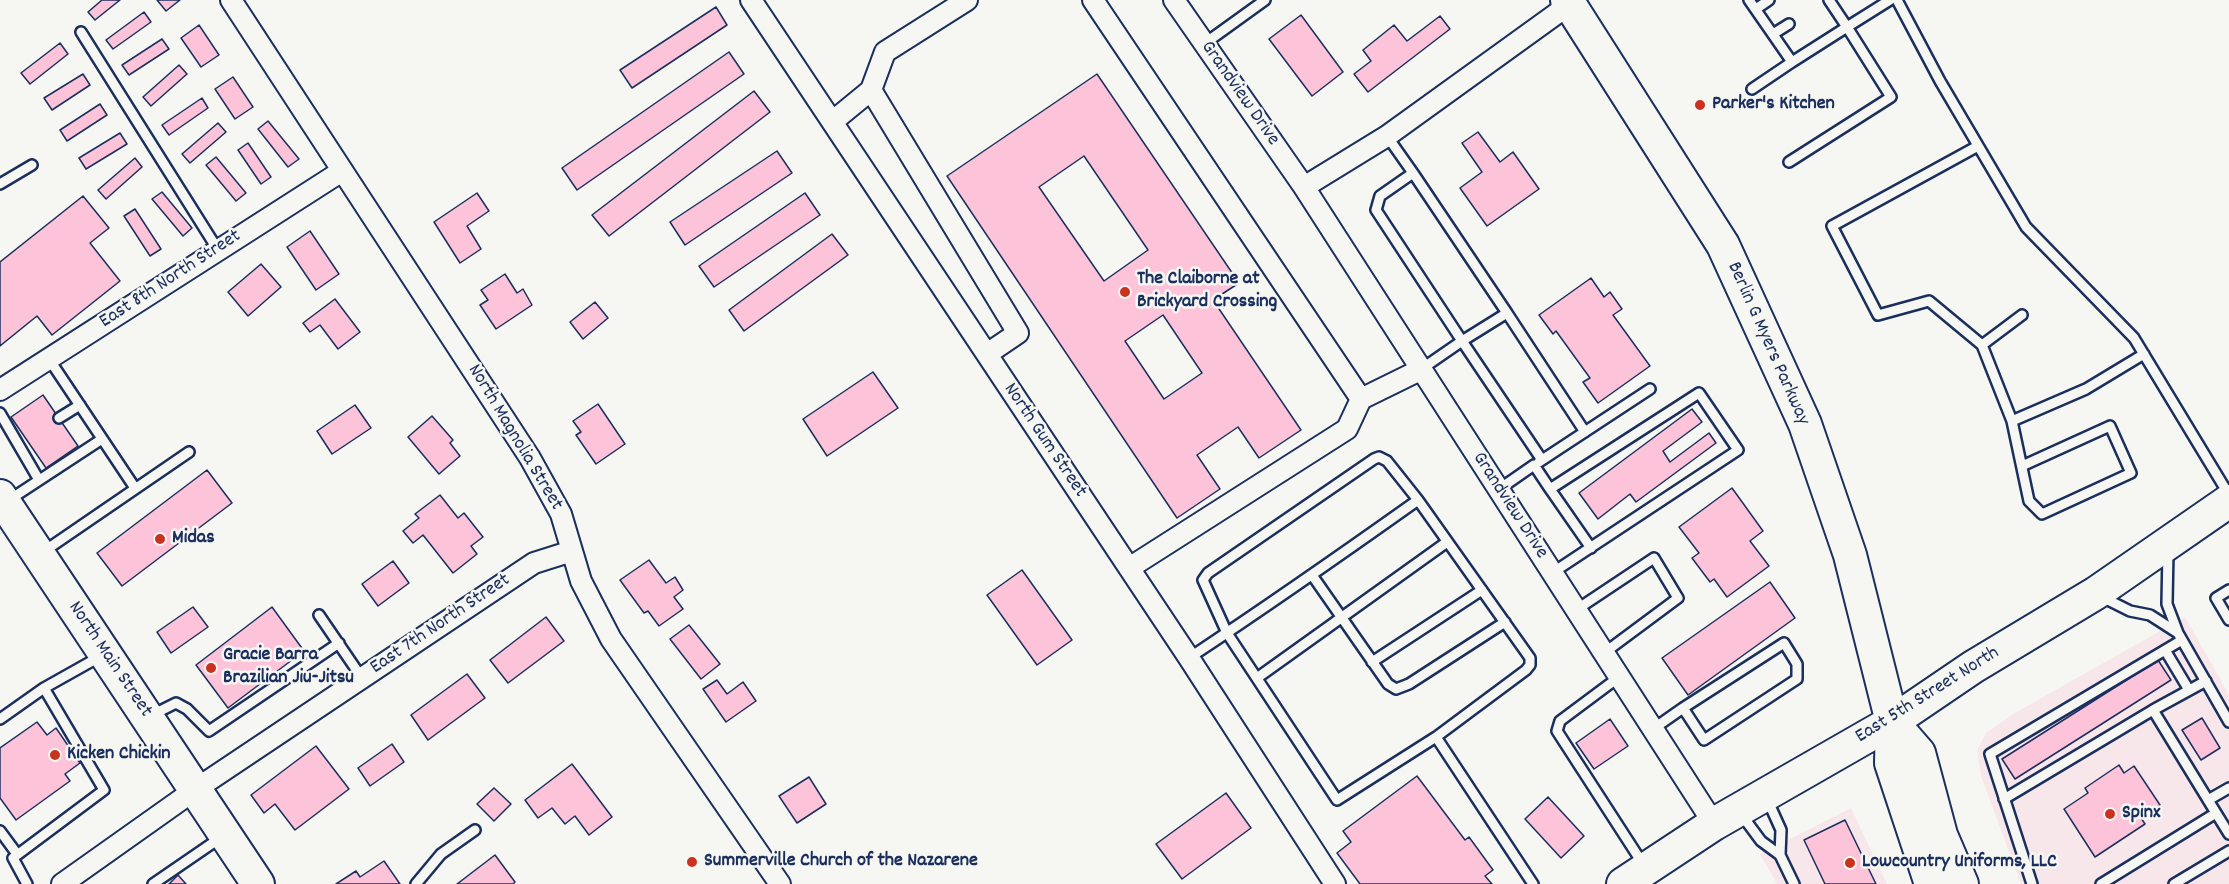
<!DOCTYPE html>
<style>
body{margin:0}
canvas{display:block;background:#f6f6f2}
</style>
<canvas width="2229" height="884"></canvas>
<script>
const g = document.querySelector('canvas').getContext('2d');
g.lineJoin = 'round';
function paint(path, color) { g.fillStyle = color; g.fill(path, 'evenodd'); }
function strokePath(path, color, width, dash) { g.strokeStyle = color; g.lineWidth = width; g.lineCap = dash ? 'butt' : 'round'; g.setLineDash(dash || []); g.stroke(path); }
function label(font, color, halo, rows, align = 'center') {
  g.font = font + ' Dekko,sans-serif'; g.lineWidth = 5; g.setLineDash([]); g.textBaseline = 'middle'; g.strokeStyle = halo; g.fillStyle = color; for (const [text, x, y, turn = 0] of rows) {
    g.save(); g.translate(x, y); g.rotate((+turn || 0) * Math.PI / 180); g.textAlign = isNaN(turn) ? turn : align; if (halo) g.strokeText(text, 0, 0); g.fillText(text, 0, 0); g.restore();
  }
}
paint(new Path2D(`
 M2185,617L2229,695V884H2021L1981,776L1977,750L1986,733L2013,714Z
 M1851,808L1887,884H1777L1760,854Z`), '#f8e7ea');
const building = new Path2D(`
 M102,0H120L95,20L88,12Z
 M157,0H180L166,11Z
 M716,7L727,25L632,88L620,70Z
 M144,12L151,22L113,49L106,40Z
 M1301,15L1343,72L1312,96L1269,39Z
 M1440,16L1450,29L1368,92L1354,74L1371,61L1363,50L1394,25L1407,41Z
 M199,25L219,55L201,67L181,38Z
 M162,39L169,49L129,75L122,65Z
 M60,43L68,54L30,84L21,73Z
 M729,52L744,74L577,190L562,168Z
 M179,65L187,74L151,106L143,97Z
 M83,74L90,85L52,110L44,98Z
 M1097,74L1239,283L1213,300L1301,430L1259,458L1238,427L1197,455L1220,489L1177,518L947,176ZM1084,156L1148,250L1104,281L1039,187ZM1163,315L1202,373L1164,399L1125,341Z
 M233,77L253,107L235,119L215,89Z
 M754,91L770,112L609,236L592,215Z
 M202,98L208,108L169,135L162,125Z
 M100,104L107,115L67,141L60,130Z
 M268,121L299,159L288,167L258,129Z
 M218,123L226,132L190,163L182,154Z
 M1478,132L1500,162L1513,152L1539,189L1487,226L1460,188L1482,172L1462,143Z
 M120,133L127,144L86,169L79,158Z
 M248,143L271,177L261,184L238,150Z
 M777,151L792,173L685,245L670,222Z
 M216,157L246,193L236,201L206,165Z
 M135,158L142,167L106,199L98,190Z
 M162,192L192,228L183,236L152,199Z
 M477,193L489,211L467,226L481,249L460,263L434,222Z
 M805,193L820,215L714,287L699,266Z
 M83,196L109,228L90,243L120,281L52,335L37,316L0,346V262Z
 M135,209L161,249L150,256L124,216Z
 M310,231L339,274L316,290L287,247Z
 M832,234L848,255L744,331L729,310Z
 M261,264L281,287L248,316L228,292Z
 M505,274L517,293L523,289L532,305L496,329L480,305L488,300L481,290Z
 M1591,278L1604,297L1610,292L1622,309L1613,315L1650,366L1598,403L1583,382L1590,378L1556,331L1553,334L1539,315Z
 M335,299L360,332L338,349L320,325L310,332L303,323Z
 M595,302L608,318L583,339L570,322Z
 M873,372L898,408L827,456L803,419Z
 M43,395L78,446L46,468L11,417Z
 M598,404L625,444L596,464L576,435L581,432L573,421Z
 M355,405L371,428L332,454L317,431Z
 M1692,409L1702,422L1663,451L1670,462L1709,433L1716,443L1636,502L1630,494L1598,519L1579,493Z
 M432,416L453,440L450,443L460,456L439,474L408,437Z
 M207,470L232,503L122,586L97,553Z
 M1732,488L1763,531L1750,541L1769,566L1727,597L1714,579L1710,582L1692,558L1699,553L1679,527Z
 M440,495L458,518L464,513L483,537L471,546L477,554L453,573L423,535L413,543L403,531L419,518L415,514Z
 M649,560L666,583L675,577L683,590L674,597L683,609L659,626L648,611L644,613L620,580Z
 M393,561L409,583L378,606L362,584Z
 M1022,570L1072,640L1037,665L987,595Z
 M1770,582L1795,618L1688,695L1662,658Z
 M193,607L208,627L171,653L157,632Z
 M272,607L304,651L228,708L196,665Z
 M546,617L564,641L508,683L490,660Z
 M689,625L720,664L701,679L670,639Z
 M2158,660L2171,680L2015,779L2002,759Z
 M467,674L485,698L428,740L411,715Z
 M717,680L727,694L743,682L756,701L726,722L703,689Z
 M2202,718L2220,748L2201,760L2182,730Z
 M1610,719L1628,746L1594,769L1576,743Z
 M37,722L47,735L56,728L80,763L65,774L70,781L16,820L0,798V748Z
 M392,744L404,762L370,786L358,768Z
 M316,746L349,789L295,830L275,804L264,813L251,795Z
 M572,764L612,817L589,835L575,816L565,824L552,808L538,818L525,800Z
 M2119,765L2124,773L2134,766L2160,805L2141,818L2145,824L2095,857L2064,809L2088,793L2085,788Z
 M1417,776L1465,840L1469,837L1493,870L1485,876L1492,884H1360L1337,853L1351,842L1343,831Z
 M809,777L826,804L797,823L779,796Z
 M494,788L511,804L494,821L477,804Z
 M1226,793L1251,828L1182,879L1156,844Z
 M1548,797L1584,836L1561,858L1525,819Z
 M1845,820L1876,884H1825L1804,840Z
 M495,855L515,882L513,884H457Z
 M384,861L400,884H336L356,871L360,877Z
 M178,875L186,884H169Z`);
paint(building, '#fdc4d9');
strokePath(building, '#1b2f5e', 1.5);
const lane = new Path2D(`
 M1749,0L1792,62L1752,89
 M1897,0L1940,81L2026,227L2134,338L2229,495
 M1756,9L1769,0
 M81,32L218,250
 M1773,34L1789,24
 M1204,44L1265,0
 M1792,62L1847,27L1829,0
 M1387,136L1413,173
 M1978,146L1832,226L1878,315L1929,301L1982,345L2012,421L2086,389L2144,354
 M1789,162L1891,97L1847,27L1890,0
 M0,184L32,165
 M1507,313L1413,173L1380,196L1376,210L1462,341L1507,313L1585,432
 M1982,345L2022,315
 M49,359L135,488
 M1420,370L1462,341L1542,460
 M0,413L39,480
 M59,418L80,405
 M2012,421L2029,501L2042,514L2131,473L2110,426L2022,466
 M1539,462L1650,389
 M1550,489L1591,548
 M1498,490L1534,465L1550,489L1699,393L1738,450L1552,573
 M9,500L102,439
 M2168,550L2167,604L2178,633L2229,722
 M43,552L189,452
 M1312,575L1388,684L1396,689L1409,684L1505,622
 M2229,590L2216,598L2229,620
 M2100,596L2130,611L2150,615L2178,633
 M1576,610L1654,558L1678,598L1604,653
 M319,615L362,678
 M2165,650L2189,690
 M1189,658C1266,607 1342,554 1418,500L1530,658V665L1526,670L1436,737L1337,800L1227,633L1203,580L1208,573L1374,459L1379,457L1387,461L1418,500
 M1372,662L1482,590
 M1619,677L1560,721L1557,731L1643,864
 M1257,678L1447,542
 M2153,710L2206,681
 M152,715L176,703L187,709L209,731L339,643
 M0,719L44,688
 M1653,729L1683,708L1704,740L1797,679V664L1784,643L1683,708
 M1436,737L1533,884
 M1767,799L1781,830L1780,855L1794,884
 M2004,799L2153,710L2216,813
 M2208,800L2229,788
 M1741,814L1761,841L1780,855
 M0,831L17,854
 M27,884L13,858L104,790L44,688L101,656
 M153,884L220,838
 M416,884L441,854L475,830
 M2032,884L1990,754L2182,640
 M2101,884L2216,813L2229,834
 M2174,884L2229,851`);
const street = new Path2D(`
 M231,0L530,458L561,514L581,581L611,639L780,884
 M751,0L1189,658L1335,884
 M1093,0L1361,399
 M1174,0L1304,187
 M1570,4L1387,136L1304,187L1714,824
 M871,90L1018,333L987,354
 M832,122L871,90L885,52L967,0
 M0,390L342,171
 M1129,568L1347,429L1361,399L1420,370
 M62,884L196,789L534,563L572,551`);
const primary = new Path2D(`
 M1567,0L1723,245L1805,424L1850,555L1892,722L1891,763L1931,884
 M0,496L258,884
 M1892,722L1919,753L1941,835L1962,884
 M1623,884L1714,824L1892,722L1973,667L2096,593L2229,501`);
strokePath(lane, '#1b2f5e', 14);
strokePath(street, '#1b2f5e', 24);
strokePath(primary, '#1b2f5e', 36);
strokePath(lane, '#f6f6f2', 9);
strokePath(street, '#f6f6f2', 20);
strokePath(primary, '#f6f6f2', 32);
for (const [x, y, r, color] of [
 [1700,105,6,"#c8321e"],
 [1125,292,6,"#c8321e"],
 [160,539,6,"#c8321e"],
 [211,668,6,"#c8321e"],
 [55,755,6,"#c8321e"],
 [2110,814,6,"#c8321e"],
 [692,862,6,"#c8321e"],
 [1850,863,6,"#c8321e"]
]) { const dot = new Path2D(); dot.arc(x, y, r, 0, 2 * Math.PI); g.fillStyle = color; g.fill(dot); strokePath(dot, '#f6f6f2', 2); }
label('20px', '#1b2f5e', '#f6f6f2', [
 ["Grandview Drive",1239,94,55],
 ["East 8th North Street",171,280,-33],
 ["Berlin G Myers Parkway",1767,344,66],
 ["North Magnolia Street",514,438,59],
 ["North Gum Street",1044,441,56],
 ["Grandview Drive",1509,506,57],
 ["East 7th North Street",441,625,-34],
 ["North Main Street",109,660,56],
 ["East 5th Street North",1928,696,-32]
]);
label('bold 20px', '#1b2f5e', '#f6f6f2', [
 ["Parker's Kitchen",1712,105],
 ["The Claiborne at",1137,280],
 ["Brickyard Crossing",1137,303],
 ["Midas",172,539],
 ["Gracie Barra",223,656],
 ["Brazilian Jiu-Jitsu",223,679],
 ["Kicken Chickin",67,755],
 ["Spinx",2122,814],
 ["Summerville Church of the Nazarene",704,862],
 ["Lowcountry Uniforms, LLC",1862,863]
], 'left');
</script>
